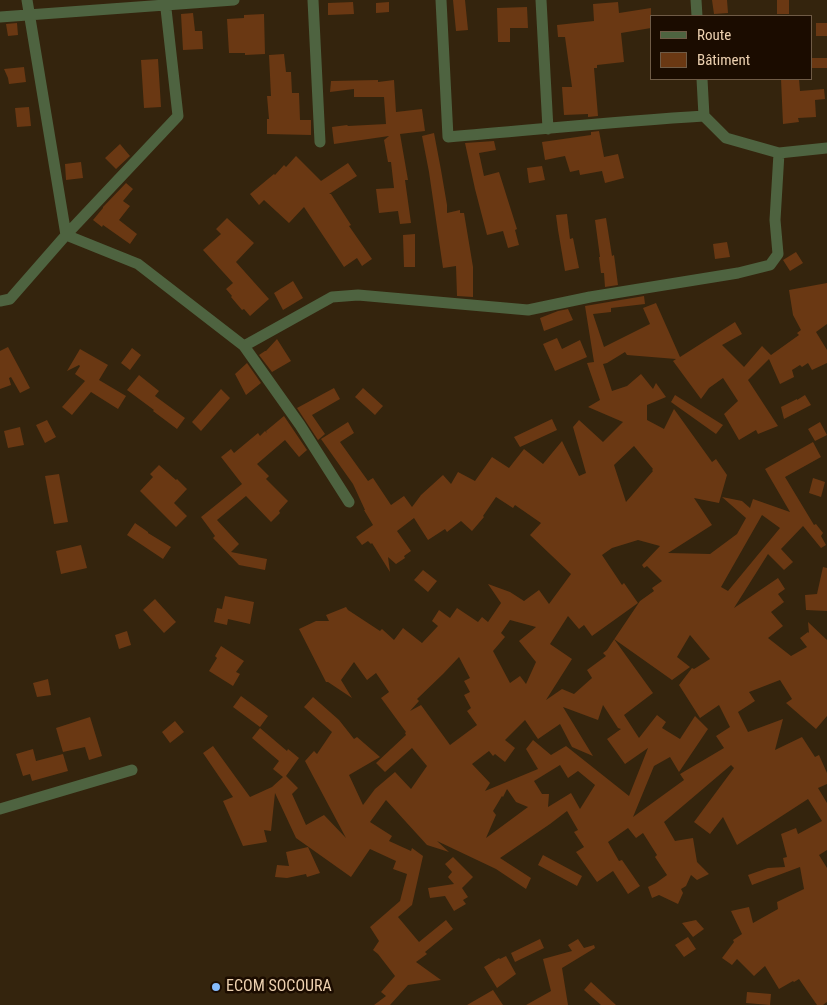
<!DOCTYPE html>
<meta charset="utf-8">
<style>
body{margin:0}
#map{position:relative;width:827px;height:1005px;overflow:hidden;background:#34240d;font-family:"Roboto Condensed",sans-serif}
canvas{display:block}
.legend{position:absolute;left:650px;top:15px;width:162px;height:65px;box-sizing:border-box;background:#1b0c00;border:1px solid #6f5b46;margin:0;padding:6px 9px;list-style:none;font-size:15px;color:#edd1b0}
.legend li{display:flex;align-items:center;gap:10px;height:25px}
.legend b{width:25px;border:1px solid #6f5b46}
</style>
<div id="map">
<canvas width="827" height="1005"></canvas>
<ul class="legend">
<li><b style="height:6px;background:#4e6340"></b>Route</li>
<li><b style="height:14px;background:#6a3813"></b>Bâtiment</li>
</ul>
</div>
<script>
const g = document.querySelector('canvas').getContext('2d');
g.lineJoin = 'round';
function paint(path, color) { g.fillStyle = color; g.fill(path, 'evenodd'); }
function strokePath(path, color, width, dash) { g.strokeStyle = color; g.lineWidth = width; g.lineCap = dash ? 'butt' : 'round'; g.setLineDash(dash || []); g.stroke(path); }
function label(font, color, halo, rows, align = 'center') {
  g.font = font + ' "Roboto Condensed",sans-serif'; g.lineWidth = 5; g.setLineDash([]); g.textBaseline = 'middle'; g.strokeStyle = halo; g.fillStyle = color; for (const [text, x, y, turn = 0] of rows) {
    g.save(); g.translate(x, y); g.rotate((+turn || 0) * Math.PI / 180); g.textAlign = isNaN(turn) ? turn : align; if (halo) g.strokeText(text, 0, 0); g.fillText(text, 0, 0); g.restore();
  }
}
paint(new Path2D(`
 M453,0H465L468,30L456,31Z
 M712,0H727L728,13L714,14Z
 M777,0H789V14H777Z
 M353,2L354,14L328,15V3Z
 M389,2V12L376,13V3Z
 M618,2L619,13L651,8V28L621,33L624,62L597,65V68H594L598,116L588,117V114L564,115L562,87H572L565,37H558L557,25L594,21L593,4Z
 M527,7L528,28H510V42H498L497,8Z
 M193,13L195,31H202L203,49L183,50L181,14Z
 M264,14L265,54L245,55V53H229L227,19L244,18V15Z
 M17,23L18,35L8,36L6,24Z
 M816,23H827V36H816Z
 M284,54L286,72H291L292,93H299L300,120H311V135L267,134V119H269L267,96H271L269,55Z
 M811,58H827V68H811Z
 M158,59L161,107L144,108L141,60Z
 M24,67L26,82L9,84L8,78L4,69Z
 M781,79H799L800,91L824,89L825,99L815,100L816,117L798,118L799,122L783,124Z
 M378,80V82L394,80L396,112L422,109L425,131L400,134L408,180H405L411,223L400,224L398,211L379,213L376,189L394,188L391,162H388L384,140L389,136L334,144L332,127L347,125L348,126L386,124L384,97H354V89L330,92L331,81Z
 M29,107L31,126L17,127L15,108Z
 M599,131L604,157L618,154L624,178L605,183L602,171L580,175L579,170L570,172L565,156L545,160L542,142L591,135V132Z
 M434,133L441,170L447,205V213L460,210V213H464L473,267V297L457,296L456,266L443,268L429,172L422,136Z
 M494,141L496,150L479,153L484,176L499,172L517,229L515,230L519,245L508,248L503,231L487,235L475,189L465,143Z
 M120,144L130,156L116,169L105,158Z
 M296,156L321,181L348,163L357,176L329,194H331L351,225L349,226L372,259L362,266L357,258L344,267L304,207L289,223L264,200L259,205L250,194L274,174L275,175L284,165L286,167Z
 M81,162L83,178L66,180L65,164Z
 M542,166L545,180L529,183L527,168Z
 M126,183L133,189L123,201L130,206L119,220L137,234L130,244L103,225L102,227L93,220L103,208V207L104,206Z
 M567,214L570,239L573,238L579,268L565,271L558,230L556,215Z
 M227,218L254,243L236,262L269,299L250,316L244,309L242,310L231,297L232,296L226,289L233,283L203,250L221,234L216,229Z
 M606,218L612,256L614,255L618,285L605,287L604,273H601L599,257H600L595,220Z
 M415,234V267H404L403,235Z
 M727,242L730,257L715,259L713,244Z
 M796,252L803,263L790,271L783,260Z
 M293,281L303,298L283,310L274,293Z
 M827,283V324L816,332L827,350V363L812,370L808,363L802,367L800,365L792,370L794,377L780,384L769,359L748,380L778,426L758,434L756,430L739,440L724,414L738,401L723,378L709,388L701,399L673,361L676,359L627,355L625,352L607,363L603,364L612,391L627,386L641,374L653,389L656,383L666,397L647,405V420L664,429L674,409L712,462L716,459L727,475L719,503L694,498L712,525L668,553L710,554L737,534L746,518L722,497L742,501L750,508L753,499L790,512L765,469L813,442L821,457L785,477L814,525L816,524L823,533L821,536L826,545L821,548L803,526L781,549L793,562L784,570L768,554L734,608L778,578L785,589L778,594L784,602L771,612L783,626L768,638L791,656L807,647L800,638L808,632L809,633L808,622L827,640V716L816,729L786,703L792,699L780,680L749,692L755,701L738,712L748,732L783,719L775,750L802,737L815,757L819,755L827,773V784L818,788L827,803V850L819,855L827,868V1002L823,1005H817L799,979L794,982L793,981L779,989L765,966L754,976L737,959L732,965L722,958L734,942L733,940L742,934L731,911L749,907L753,923L778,909L777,902L804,889L800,867L752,885L748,875L768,868L785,867L783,858L787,857L781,834L796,828L798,834L822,821L808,799L737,845L723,817L710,834L694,822L734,768L731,765L664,822L675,841L693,838L697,862L709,874L697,880L691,875L686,886L681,889L683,893L678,904L659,895L652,898L648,887L656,883L667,875L655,857L657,855L643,833L636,838L628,828L608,842L619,861L622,860L640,886L628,894L613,871L597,882L576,852L584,847L574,832L578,830L567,811L550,824L500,858L531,878L526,889L496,869L437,841L449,852L427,845L386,800L370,822L392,836L389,841L411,851L412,848L423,856L412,905L398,917L419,942L446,920L453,929L425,952L427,954L416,962L441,980L408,985L390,1005H374L386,996L381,992L395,976L378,954L373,950L379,941L370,927L400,901L407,874L393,869L396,861L370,849L351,877L296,838L275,793L271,831L264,830L267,842L243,846L223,801L233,797L203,753L213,746L250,797L272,787L283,777L273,769L279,761L252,738L260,728L287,751L288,749L299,758L286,776L298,788L292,794L306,825L324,815L346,838L305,761L314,751L317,754L332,732L304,707L313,697L339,720L354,739L357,737L380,757L349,775L363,805L375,789L395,772L411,789L427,766L412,748L385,772L376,763L406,735L405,733L406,732L381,698L389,692L376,673L367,680L354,662L341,680L352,698L328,682H326L299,629L316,621H329L326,615L346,607L348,610L380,631L382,629L394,640L403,628L422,643L438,626L432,621L439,610L450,618L457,608L478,622L482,617L488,622L501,603L488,584L510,592L524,601L539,590L549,604L571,574L530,535L541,523L515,505L513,508L496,497L483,516L484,517L472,531L461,521L447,532L445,529L428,540L414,518L397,531L411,551L404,556L405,558L396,564L388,557L390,572L372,543L371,544L368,541L362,545L356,537L373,525L364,510H365L353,484L321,439L348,422L354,433L340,442L368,481L373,478L391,505L404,496L412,507L421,495L443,475L451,484L458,472L475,481L492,457L509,468L524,449L543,464L562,441L579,476L586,473L573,427L579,420L603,442L623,422L588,407L600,400L587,363L594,362L585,306L644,296L645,304L611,308V312L593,314L604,347L650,324L643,308L656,303L680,357L735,322L742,334L722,345L744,367L762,346L771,355L799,335L797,333L801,330L793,315L789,290ZM634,446L653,469L652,470L653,471L626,502L614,465ZM762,515L780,528L728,591L721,587ZM638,540L660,546L642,565L644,568L647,566L662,581L652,588L654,591L640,601L607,650L603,653L606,656L587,670L592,678L574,694L562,689L546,700L572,659L550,644L568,616L579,629L584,625L592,636L638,603L624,583L622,585L602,555L612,548ZM510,620L536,627L519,641L536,662L526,684L520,676L510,683L493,651L505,637L501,633ZM690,635L710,659L694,669L692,668L679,685L700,718L719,705L730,727L716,736L724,748L680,774L684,780L633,817L654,766L670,757L679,772L708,729L695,716L680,739L662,728L666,722L657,715L639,738L624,715L653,693L614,639L672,680L690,667L677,657ZM459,657L470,678L464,681L470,692L464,695L471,708L467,711L477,725L450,745L421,705L410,711L419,701L417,699L443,674ZM603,705L618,728L621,729L607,739L625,764L648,748L629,796L566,746L551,755L533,740L526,749L538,769L485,791L490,783L472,764L489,751L493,756L495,754L505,762L515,748L505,740L525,720L538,739L560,724L572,747L593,756L563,707L598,720ZM560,765L568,778L578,771L595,785L580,809L571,793L548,807L549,794H542L534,781ZM507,789L516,802L528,807L486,838L496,815L493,811L502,796L503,797Z
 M568,309L573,320L544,331L540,318L558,311Z
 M557,338L562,349L580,340L587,357L555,371L543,344Z
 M277,339L291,361L272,372L259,355L265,351H266Z
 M8,347L30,388L20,393L11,377L9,378L11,385L0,389V351Z
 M132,348L141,355L130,370L121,363Z
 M80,349L108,365L99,380L126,396L118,409L91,392L72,415L62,407L85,381L75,374L80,366L79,365L67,371Z
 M247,363L261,383L246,395L235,374Z
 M139,375L159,391L155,396L185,418L177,429L153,411L154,410L127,390Z
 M334,388L340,399L312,415L325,434L318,440L297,408Z
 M363,388L383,406L375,415L355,397Z
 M221,389L230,398L201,431L192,422Z
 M675,395L723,425L716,434L671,402Z
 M805,395L811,405L784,419L781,407L797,399V400Z
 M284,416L307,450L299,457L285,440L257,464L269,476L266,479L288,501L279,511L280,513L271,522L246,496L217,520L239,544L231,552L267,559L265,570L239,565L213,538L215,536L201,517L242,484L221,457L231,449L234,453L258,433L260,436L265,431L267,433L266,431Z
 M552,419L557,430L520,447L514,437Z
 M47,420L56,437L45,443L36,425Z
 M820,422L827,435L815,441L808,429Z
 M20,427L24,445L8,448L4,431Z
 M159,465L176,480L177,479L187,489L174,503L187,516L176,527L140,491L153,477L150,474Z
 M59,474L68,522L54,524L45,476Z
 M813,478L825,482L821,497L809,493Z
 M135,523L148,532V533L171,547L163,559L127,535Z
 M81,545L87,568L61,574L56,551Z
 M823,567L827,568V611L806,610L805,595L817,594Z
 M423,570L437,581L428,592L414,580Z
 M225,596L254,602L250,624L228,619L227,625L214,622L217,608L222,609Z
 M155,599L176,622L164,633L143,610Z
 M127,631L131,645L119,649L115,635Z
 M221,646L244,661L236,672L240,674L233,686L209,671L217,658L215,656Z
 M48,679L51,695L37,697L33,683Z
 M241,696L268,716L260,727L233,707Z
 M90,717L102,756L89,760L85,747L63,752L56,728Z
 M175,721L184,732L170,743L162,732Z
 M33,749L36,761L63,754L68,771L32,781L30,774L23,776L16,754Z
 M308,847L320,873L307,877L306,874L287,878L275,877L277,865L289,866L286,852Z
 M543,855L582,876L577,886L538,865Z
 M453,857L473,877L462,888L468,897L463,900L466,904L454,911L445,896L430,898L428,888L454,884L448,877L452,872L445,864Z
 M696,920L704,929L693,937L682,923Z
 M688,937L696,949L684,957L675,945Z
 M540,939L544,948L515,962L511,953Z
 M578,939L584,948L594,945L595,948L562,968L568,1005H526L551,991L543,959L572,951L568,945Z
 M506,956L516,974L497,988L484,967L499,958L500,959Z
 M591,982L616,1005H601L584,990Z
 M493,990L503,1005H467Z
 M747,992L771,994L770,1005L746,1003Z`), '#6a3813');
strokePath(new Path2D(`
 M165,0L178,116L66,235L138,264L244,346L300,425L349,502
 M313,0L320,142
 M441,0L448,137C534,130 619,121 704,116L726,138L779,153L827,148
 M541,0L548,129
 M696,0L697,16
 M0,17L234,0
 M702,79L704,116
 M0,301L10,299L66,235L27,0
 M244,346L332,297L358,295L528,310L590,297L738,273L770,265L778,254L775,220L779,153
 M0,809L132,770`), '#4e6340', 11);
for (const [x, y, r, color] of [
 [216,987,5,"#85bbfb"]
]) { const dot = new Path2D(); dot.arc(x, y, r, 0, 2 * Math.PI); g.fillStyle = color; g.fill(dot); strokePath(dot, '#1b0c00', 2); }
label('16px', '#edd1b0', '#1b0c00', [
 ["ECOM SOCOURA",226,987]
], 'left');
</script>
